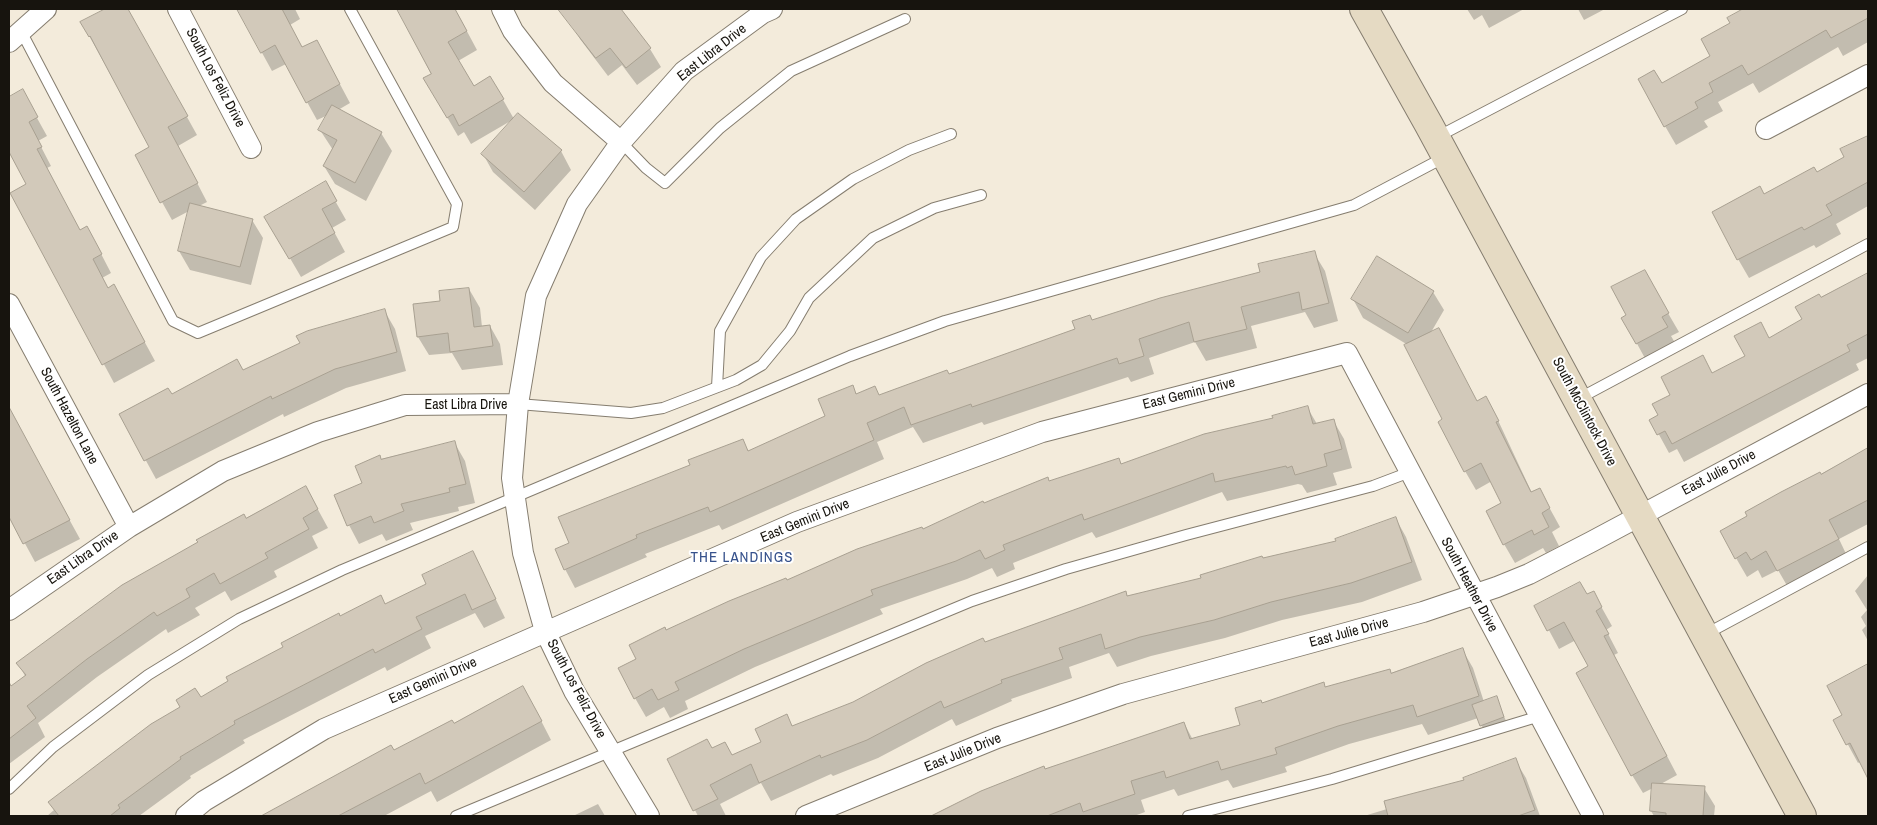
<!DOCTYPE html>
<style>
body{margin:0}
#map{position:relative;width:1877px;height:825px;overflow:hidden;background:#f3ebdb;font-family:"Archivo Narrow",sans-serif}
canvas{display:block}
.frame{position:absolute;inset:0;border:10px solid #17140e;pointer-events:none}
</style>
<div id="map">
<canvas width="1877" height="825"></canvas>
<div class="frame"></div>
</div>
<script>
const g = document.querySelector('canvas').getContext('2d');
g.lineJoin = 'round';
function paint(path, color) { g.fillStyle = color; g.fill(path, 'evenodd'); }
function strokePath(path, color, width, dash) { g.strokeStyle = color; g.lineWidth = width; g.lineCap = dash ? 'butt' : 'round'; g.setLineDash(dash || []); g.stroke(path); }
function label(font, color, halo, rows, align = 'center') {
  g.font = font + ' "Archivo Narrow",sans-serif'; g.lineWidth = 4; g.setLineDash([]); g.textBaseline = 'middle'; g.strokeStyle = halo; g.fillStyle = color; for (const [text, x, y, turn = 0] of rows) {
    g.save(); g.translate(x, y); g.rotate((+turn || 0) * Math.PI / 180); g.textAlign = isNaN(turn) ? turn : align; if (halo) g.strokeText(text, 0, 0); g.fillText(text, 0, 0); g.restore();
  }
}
paint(new Path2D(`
 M108,9H127L197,135L178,146L207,202L199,206L252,220L263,238L251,285L190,270L179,251L189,211L172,220L162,202L151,148L82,23Z
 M238,9H295L300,19L290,25L303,49L327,60L350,103L338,110L381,133L392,151L366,201L335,184L324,166L333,150L320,130L328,115L317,120L286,64L272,71Z
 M398,9H455L477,50L458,61L473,87L490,77L514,119L471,144L464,132L458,136L425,79L433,74Z
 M563,9H620L650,49L661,67L637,85L622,65L608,76L580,39Z
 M1467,9H1524L1489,28L1482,15L1474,20Z
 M1578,9H1605L1584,20Z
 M1746,9H1750L1753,14L1763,9H1868V42L1843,56L1838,47L1759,93L1753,83L1718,102L1723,111L1704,121L1708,127L1676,145L1665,126L1661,85L1712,57L1731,23L1728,18Z
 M22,91L47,136L38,141L51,166L47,168L80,231L97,246L111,273L102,278L108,289L124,304L155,361L114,383L12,193L27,185L10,153L9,154V98Z
 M1868,137V206L1836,224L1841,234L1816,248L1814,245L1749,278L1738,259L1764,195L1817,174L1846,158L1842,150Z
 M561,151L571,170L535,210L493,172L483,154Z
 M325,183L346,220L332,228L345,252L301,277L266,217Z
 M1314,253L1325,271L1338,321L1314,328L1305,312L1251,326L1257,348L1206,361L1195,342L1149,358L1154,374L1131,382L1128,377L984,425L982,422L923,443L913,427L877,442L884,459L722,530L719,525L645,554L647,557L575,588L565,569L570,543L691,465L742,440L749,452L827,416L852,386L857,395L875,388L879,396L949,375L1077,330L1092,321L1261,273Z
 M1644,272L1679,332L1671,336L1677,346L1647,362L1623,318L1628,315Z
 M1868,274V358L1856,364L1859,370L1684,462L1677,449L1669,453L1651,420L1713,374L1746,357L1770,339L1804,320L1821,299Z
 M469,289L480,308L482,327L490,326L500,344L503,365L462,370L452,353L429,355L418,337L441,302Z
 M1433,292L1444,310L1430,334L1477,402L1496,416L1532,493L1539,489L1560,527L1552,532L1559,546L1546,553L1543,548L1515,563L1504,544L1502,503L1492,481L1476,490L1465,471L1444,420L1408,345L1363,318L1353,299Z
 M384,310L395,329L406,371L346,388L284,417L283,414L156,479L121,415L243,371Z
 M1307,407L1317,424L1333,420L1344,439L1352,468L1333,473L1337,485L1307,493L1302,485L1298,484L1227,501L1222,492L1096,538L1092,532L1013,563L1015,569L997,577L992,568L967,579L880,609L883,614L755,667L685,701L688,709L670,718L664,707L646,717L635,698L638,659L666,632L983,505L1118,459L1122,465Z
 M9,410L80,539L35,562L9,514Z
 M454,442L465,461L475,503L458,507L459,511L410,523L413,530L386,541L382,534L359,544L349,525L364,484Z
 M1868,449V524L1839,539L1848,558L1789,589L1778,570L1762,578L1758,570L1747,577L1721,532Z
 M316,506L328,528L312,536L318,548L274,571L277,577L231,601L225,591L195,608L200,615L168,633L166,629L97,677L38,723L45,737L9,764V689L25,676L18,663L123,586L246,520Z
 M1396,519L1406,537L1422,580L1362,602L1282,620L1225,638L1151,656L1117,667L1109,653L1069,667L1072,678L1011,699L1012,701L956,726L952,719L878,758L833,776L831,774L771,801L761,783L720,804L726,816H698L669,760L712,750L732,756L763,742L786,716L793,728L854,703L984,643L1125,592L1128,597L1203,579L1263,560L1338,542Z
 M473,553L505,618L484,628L475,613L425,636L431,648L387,671L385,667L243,740L245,743L190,776L191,778L139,816H47L54,810L50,803L201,699L340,617L386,605L428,585Z
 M1868,575V641L1862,630L1866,626L1861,617L1867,610L1855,591Z
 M1593,592L1612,626L1606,630L1618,653L1614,655L1677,775L1659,785L1704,788L1715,806L1714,816H1654L1651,811L1653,788L1643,793L1632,775L1590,667L1576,640L1559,649L1536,606L1587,596Z
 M1462,649L1473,668L1484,702L1496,698L1510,730L1488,738L1478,718L1428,735L1422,724L1349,744L1285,767L1287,772L1233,788L1228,780L1178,796L1174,789L1141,800L1145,812L1134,816H934L981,792L1184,723L1193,740L1241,725L1262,704L1391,674Z
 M1867,666L1868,668V776L1861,761L1858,763L1835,721L1844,716Z
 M534,707L551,740L437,802L431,791L384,816H272L393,752L454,725Z
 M1515,760L1526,778L1540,816H1479L1464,779Z
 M598,804L605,816H573Z
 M1450,806L1452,816H1364L1387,809Z`), '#0003');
const building = new Path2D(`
 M105,9H128L188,116L168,127L198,183L160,203L135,155L149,147L90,36L89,37L80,22Z
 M237,9H282L302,47L317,40L340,84L306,103L275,45L261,53Z
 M397,9H455L467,31L448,42L474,86L490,76L504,99L459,126L453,114L447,118L423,78L431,74Z
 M558,9H621L651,48L626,68L610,48L596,58Z
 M1743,9H1868V18L1831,38L1826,30L1748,75L1742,65L1709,83L1713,92L1695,102L1698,108L1664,127L1638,79L1654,70L1662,83L1710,56L1701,39L1730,23L1727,18Z
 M23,89L38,117L29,122L42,147L37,149L80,230L87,226L102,254L93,259L108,288L114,284L145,342L102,365L10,193L26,184L9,152V97Z
 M332,105L382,132L355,183L323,166L337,140L318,130Z
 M518,113L562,150L524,192L481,154Z
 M1868,136V182L1826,205L1832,215L1804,230L1802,227L1737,260L1712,212L1760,186L1764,194L1814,167L1817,172L1844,157L1840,149Z
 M326,181L337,201L322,209L335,233L289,259L264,217Z
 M190,203L253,219L240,267L178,251Z
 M1315,251L1329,303L1302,310L1299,292L1241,307L1247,329L1194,342L1189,322L1139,339L1144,356L1119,364L1117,358L972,407L971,404L911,425L904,407L867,423L874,440L710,512L708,507L636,535L637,538L564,570L555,549L569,543L558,517L690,465L688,460L743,439L748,451L825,416L818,399L853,385L856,394L875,386L879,395L947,370L949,374L1075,329L1072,321L1090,315L1092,320L1160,298L1260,272L1258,264Z
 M1377,256L1434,291L1408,333L1351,299Z
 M1645,270L1669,313L1662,317L1668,327L1636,344L1621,318L1626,315L1611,287Z
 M1868,273V334L1847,345L1850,351L1672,444L1665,431L1657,435L1649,420L1658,415L1652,404L1670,395L1661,377L1703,355L1712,373L1745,356L1734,336L1761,322L1769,338L1802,319L1795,307L1819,294L1821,297Z
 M469,288L474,327L490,325L493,346L450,352L448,333L417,337L413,304L440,301L439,291Z
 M385,309L397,352L335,369L272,399L271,396L144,461L119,414L168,388L172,394L237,359L243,370L300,343L296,336L307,331Z
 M1439,328L1477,401L1486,396L1499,421L1496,422L1531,492L1540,488L1550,508L1542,513L1549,527L1534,535L1532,530L1503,545L1486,511L1501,503L1481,463L1464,472L1438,422L1442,419L1404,345Z
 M1308,406L1313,424L1334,419L1342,449L1324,454L1327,466L1295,475L1292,466L1287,468L1286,466L1215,482L1213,473L1084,520L1082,514L1003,545L1005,550L985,559L980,550L956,561L871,590L873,595L744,649L675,682L679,690L658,700L652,689L634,699L618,668L636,659L629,645L665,627L666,630L729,601L786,578L787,580L857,549L922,527L923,529L983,501L984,503L1048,477L1049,481L1119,458L1121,464L1204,434L1273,418L1272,416Z
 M9,407L70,520L23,544L9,517Z
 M455,441L466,484L449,488L450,492L401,504L404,511L374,523L371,516L347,526L334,495L362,483L355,466L380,455L381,459Z
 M1868,448V500L1829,520L1839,539L1777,571L1766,551L1751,560L1746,552L1735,559L1720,531L1747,516L1745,512L1781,492L1820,472L1821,474Z
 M306,486L318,509L303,518L309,529L265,553L268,558L220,584L214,573L186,589L190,597L157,616L154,612L87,659L27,706L36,718L9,739V682L11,686L26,675L16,663L122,585L198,542L196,540L244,514L246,518Z
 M1396,517L1412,562L1351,583L1271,602L1214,620L1140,637L1105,649L1101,634L1059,648L1063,659L1001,680L1002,683L944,708L941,701L867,740L821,758L820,755L759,783L751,764L710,785L718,799L693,811L667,759L707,739L712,748L725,742L732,755L761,742L755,729L787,714L792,726L853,702L926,663L983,638L985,642L1126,591L1127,596L1201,578L1200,575L1262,556L1263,558L1336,541L1335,539Z
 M473,551L496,599L472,610L465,594L416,617L422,629L375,653L373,649L234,721L235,724L180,757L181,759L118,805L120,808L110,816H59L48,802L151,724L180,707L176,700L195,688L201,697L228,681L226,677L283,647L281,643L339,613L340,616L381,595L385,604L426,584L422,575Z
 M1580,582L1587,594L1594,591L1602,607L1596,611L1609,634L1604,636L1667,756L1631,776L1576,673L1588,666L1564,622L1547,631L1534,606Z
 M1463,648L1479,696L1417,717L1413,705L1338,726L1275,748L1277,754L1221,770L1218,761L1166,778L1164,771L1131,781L1135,794L1083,812L1080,803L1047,816H931L981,791L1044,766L1045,769L1184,722L1190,739L1240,725L1235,708L1261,700L1262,703L1324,682L1325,687L1390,669L1391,673Z
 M1868,664V779L1850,743L1846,745L1833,720L1842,715L1827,686Z
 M523,686L542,721L425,784L420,773L338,816H261L391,745L394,750L452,720L454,723Z
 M1497,696L1504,717L1480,726L1472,705Z
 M1516,758L1535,810L1518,816H1388L1384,801L1464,780L1463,778Z
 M1652,783L1705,786L1703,816H1666V813L1650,811Z`);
paint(building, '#d2c9ba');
strokePath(building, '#a8a091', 1);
const service = new Path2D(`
 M21,31L173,321L198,333L453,227L457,204L350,9
 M1437,137L1682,9
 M621,142L646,168L665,183L720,128L791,71L905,19
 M717,387L720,331L761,257L796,219L853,179L909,150L951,134
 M1578,399L1868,244
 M518,404L631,413L663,408L736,380L762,365L790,331L809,298L873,238L934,208L981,195
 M1706,634L1868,547
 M9,789L53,747L148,675L239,619L342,570L850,356L945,321L1354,205L1445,157
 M456,816L972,601L1066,569L1186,535L1373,486L1410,472
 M1188,816L1332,779L1540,716`);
const minor = new Path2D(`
 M178,9L251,148
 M502,9L513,31L553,83L621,142
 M9,42L46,9
 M1766,129L1868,75
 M9,304L129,527
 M518,404L512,478L523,553L545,631L574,691L649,816
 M9,610L129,527L223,471L318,432L405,405L518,404L536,296L577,204L621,142L684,71L763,13L772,9
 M186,816L204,801L324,729L797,522L1042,432L1347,353L1593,816
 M806,816L997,738L1123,694L1423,612L1497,587L1529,574L1591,542L1868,394`);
const secondary = new Path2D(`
 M1364,9L1429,125L1802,816`);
strokePath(service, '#857d6f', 12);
strokePath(minor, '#857d6f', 22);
strokePath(secondary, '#857d6f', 30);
strokePath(service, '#fff', 10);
strokePath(minor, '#fff', 20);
strokePath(secondary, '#e5dac3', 28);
label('14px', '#17140e', '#fff', [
 ["East Libra Drive",712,53,-38],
 ["South Los Feliz Drive",215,78,62],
 ["East Gemini Drive",1189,394,-14],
 ["East Libra Drive",466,405],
 ["South McClintock Drive",1584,412,62],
 ["South Hazelton Lane",69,416,62],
 ["East Julie Drive",1719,473,-28],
 ["East Gemini Drive",805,521,-22],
 ["East Libra Drive",83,558,-35],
 ["South Heather Drive",1469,585,62],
 ["East Julie Drive",1349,633,-15],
 ["East Gemini Drive",433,681,-24],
 ["South Los Feliz Drive",576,689,62],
 ["East Julie Drive",963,753,-22]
]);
g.letterSpacing = '1px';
label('15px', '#37528c', '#fff', [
 ["THE LANDINGS",742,558]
]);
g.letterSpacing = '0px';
</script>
